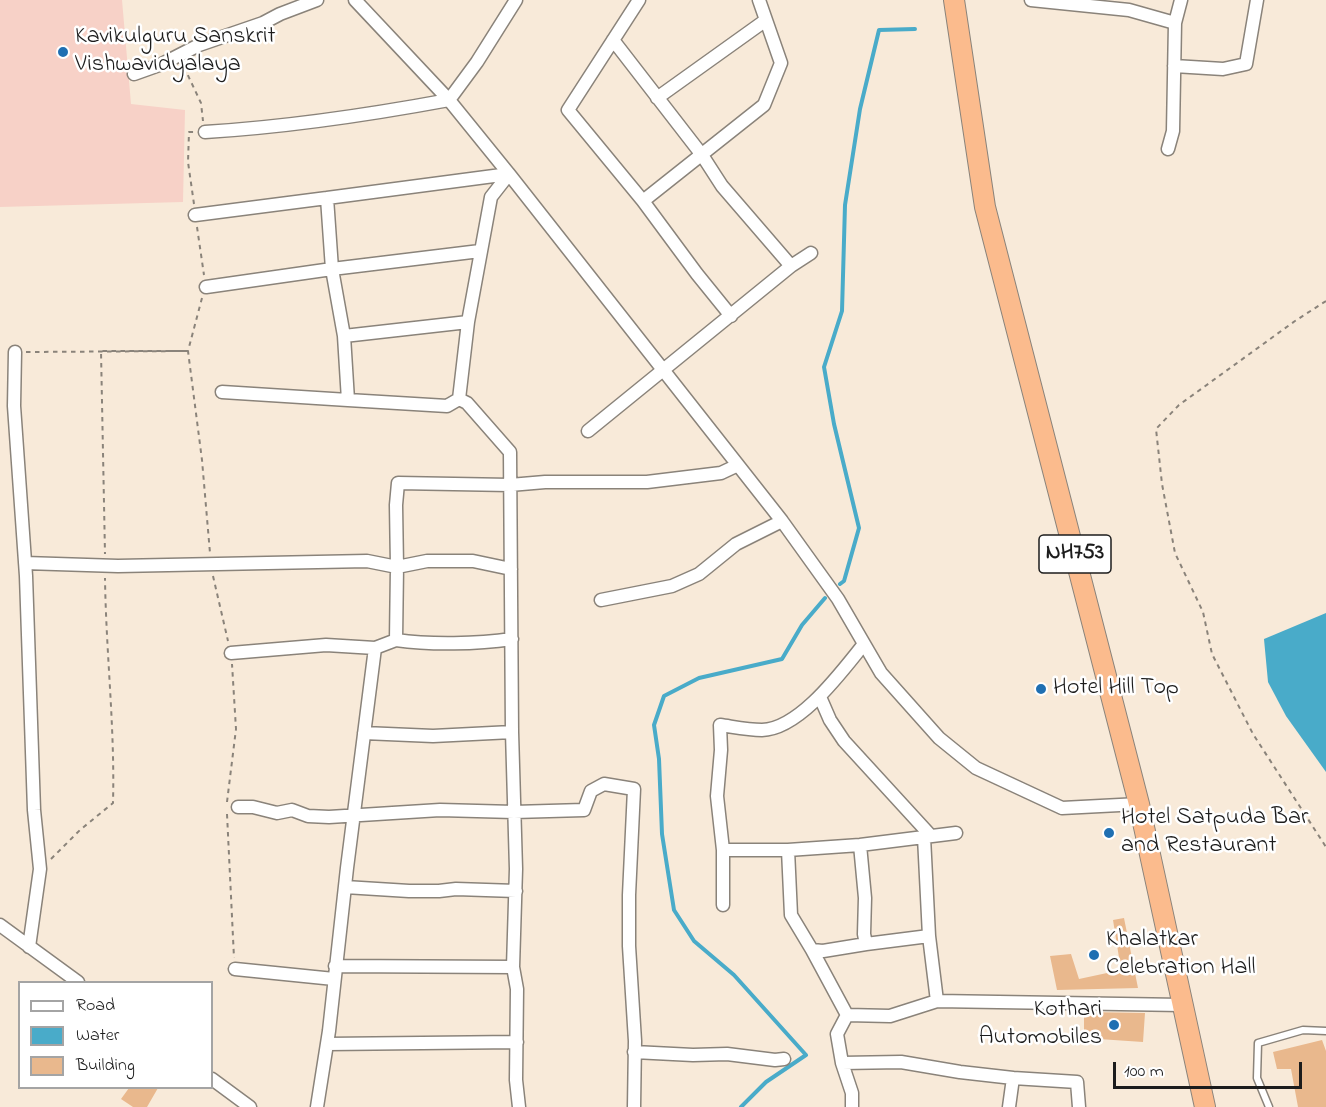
<!DOCTYPE html>
<style>
body{margin:0}
#map{position:relative;width:1326px;height:1107px;overflow:hidden;background:#f8ead9;font-family:"Indie Flower",sans-serif}
canvas{display:block}
.legend{position:absolute;left:18px;top:981px;width:195px;height:108px;box-sizing:border-box;background:#fff;border:2px solid #a4a4a4;margin:0;padding:8px 10px;list-style:none;font-size:18px;color:#1c1c1c}
.legend li{display:flex;align-items:center;gap:12px;height:30px}
.legend b{width:30px;border:2px solid #a4a4a4}
.scale{position:absolute;left:1113px;top:1062px;width:189px;height:27px;box-sizing:border-box;border:3px solid #1c1c1c;border-top:0;padding-left:8px;font-size:18px;line-height:21px;white-space:nowrap;color:#1c1c1c;-webkit-text-stroke:4px #fff;paint-order:stroke}
</style>
<div id="map">
<canvas width="1326" height="1107"></canvas>
<ul class="legend">
<li><b style="height:8px;background:#fff"></b>Road</li>
<li><b style="height:16px;background:#49abc9"></b>Water</li>
<li><b style="height:16px;background:#e9b88d"></b>Building</li>
</ul>
<div class="scale">100 m</div>
</div>
<script>
const g = document.querySelector('canvas').getContext('2d');
g.lineJoin = 'round';
function paint(path, color) { g.fillStyle = color; g.fill(path, 'evenodd'); }
function strokePath(path, color, width, dash) { g.strokeStyle = color; g.lineWidth = width; g.lineCap = dash ? 'butt' : 'round'; g.setLineDash(dash || []); g.stroke(path); }
function label(font, color, halo, rows, align = 'center') {
  g.font = font + ' "Indie Flower",sans-serif'; g.lineWidth = 5; g.setLineDash([]); g.textBaseline = 'middle'; g.strokeStyle = halo; g.fillStyle = color; for (const [text, x, y, turn = 0] of rows) {
    g.save(); g.translate(x, y); g.rotate((+turn || 0) * Math.PI / 180); g.textAlign = isNaN(turn) ? turn : align; if (halo) g.strokeText(text, 0, 0); g.fillText(text, 0, 0); g.restore();
  }
}
paint(new Path2D(`
 M0,0H122L131,104L185,110L183,202L0,207Z`), '#f7d1c7');
paint(new Path2D(`
 M1326,613V772L1286,716L1268,682L1264,639Z`), '#49abc9');
strokePath(new Path2D(`
 M840,584L844,581L859,528L834,424L824,367L842,311L845,205L860,109L879,30L915,29
 M741,1107L766,1082L806,1055L734,975L694,941L674,910L662,834L659,759L654,725L664,696L699,678L782,659L802,625L825,598`), '#49abc9', 4);
paint(new Path2D(`
 M1124,918L1138,988L1057,990L1050,956L1071,954L1079,979L1121,970L1113,920Z
 M1084,1012L1145,1013L1143,1042L1084,1038Z
 M1322,1040L1326,1051V1107H1298L1291,1069H1277L1273,1052Z
 M129,1088H158L147,1107H133L121,1099Z`), '#e9b88d');
const service = new Path2D(`
 M1269,1107L1257,1078L1258,1043L1303,1030L1326,1031`);
const minor = new Path2D(`
 M355,0L449,100L509,174
 M639,0L568,110L643,201L697,274L731,316
 M1031,0L1129,10L1175,23L1173,131L1168,149
 M1175,23L1181,0
 M613,40L702,155L722,186L791,266
 M1174,66L1223,69L1246,64L1257,0
 M134,74L162,64L199,45L263,23L280,14L317,0
 M657,98L766,20
 M205,132C287,127 368,115 449,100L477,62L516,0
 M643,201L764,105L781,63L759,0
 M195,215L327,198
 M206,287L332,269L327,198L509,174
 M344,336L468,322
 M15,352L14,406L26,576L34,810L40,869L29,947
 M222,392L348,400
 M459,399L447,406L348,400L344,336L332,269L480,251
 M588,431L791,266L811,253
 M25,563L118,566L367,561L397,567L396,505L398,483L510,485L545,482H647L721,473L738,465
 M601,600L672,586L699,574L736,544L782,521
 M396,640C431,645 477,644 512,639
 M231,653L326,645L375,648
 M820,697L830,720L844,741L931,836
 M364,733L433,736L512,732
 M238,807H253L277,813L292,810L308,816L329,817L440,810L514,812L584,810L591,791L604,784L634,789L629,895V946L635,1041L634,1107
 M723,850L717,796L721,750L720,725C734,727 748,730 762,730C800,729 842,671 864,644
 M345,887L409,891H439L456,889L516,891
 M723,905V850H788
 M0,925L78,982
 M929,936L937,1001
 M866,944L929,936L924,837
 M812,950L823,951L866,944L864,934L865,898L860,845
 M335,966L513,967
 M235,969L334,979
 M847,1015L812,950L791,915L788,850L860,845L956,833
 M327,1044L517,1042
 M634,1052L693,1055L727,1054L775,1060L784,1059
 M842,1063L852,1093V1107
 M1013,1078L960,1072L901,1062L842,1063L837,1034L847,1015L890,1016L937,1001L1182,1005
 M212,1079L250,1107
 M317,1107L329,1031L347,868L375,648L396,640L397,567L427,561H473L511,569
 M519,1107L516,1080L517,989L513,967L516,869L512,732L510,452L467,403L459,399L468,322L491,197L509,174L782,521L838,599L881,673L939,738L976,768L1062,808L1139,804
 M1009,1107L1013,1078L1077,1082L1079,1107`);
const trunk = new Path2D(`
 M954,0L985,207L1139,804L1205,1107`);
strokePath(service, '#8a837a', 9);
strokePath(minor, '#8a837a', 15);
strokePath(trunk, '#8a837a', 22);
strokePath(new Path2D(`
 M184,67L201,103L203,121
 M194,204L188,162L189,132H195
 M197,227L204,275
 M202,298L188,351L202,460L210,553
 M1326,301L1295,321L1179,405L1156,429L1162,484L1175,553L1203,612L1212,654L1253,734L1326,847
 M26,352L188,351H101L105,554
 M213,576L228,641
 M227,802L236,729L232,664
 M227,814L234,958
 M51,859L80,830L113,803C115,728 106,653 105,578`), '#8a837a', 2, [4.5, 4.5]);
strokePath(service, '#fff', 6);
strokePath(minor, '#fff', 12);
strokePath(trunk, '#fbbb8d', 20);
for (const [x, y, r, color] of [
 [63,52,6,"#1f6fb2"],
 [1041,689,6,"#1f6fb2"],
 [1109,833,6,"#1f6fb2"],
 [1094,955,6,"#1f6fb2"],
 [1114,1025,6,"#1f6fb2"]
]) { const dot = new Path2D(); dot.arc(x, y, r, 0, 2 * Math.PI); g.fillStyle = color; g.fill(dot); strokePath(dot, '#fff', 2); }
for (const [x, y, w] of [
 [1075,554,72]
]) { const box = new Path2D(); box.roundRect(x - w / 2, y - 19, w, 38, 4.5); g.fillStyle = '#fff'; g.fill(box); strokePath(box, '#1c1c1c', 1.5); }
label('bold 22px', '#1c1c1c', null, [
 ["NH753",1075,554]
]);
label('24px', '#1c1c1c', '#fff', [
 ["Kavikulguru Sanskrit",75,38],
 ["Vishwavidyalaya",75,66],
 ["Hotel Hill Top",1053,689],
 ["Hotel Satpuda Bar",1121,819],
 ["and Restaurant",1121,847],
 ["Khalatkar",1106,941],
 ["Celebration Hall",1106,969],
 ["Kothari",1102,1011,"right"],
 ["Automobiles",1102,1039,"right"]
], 'left');
</script>
